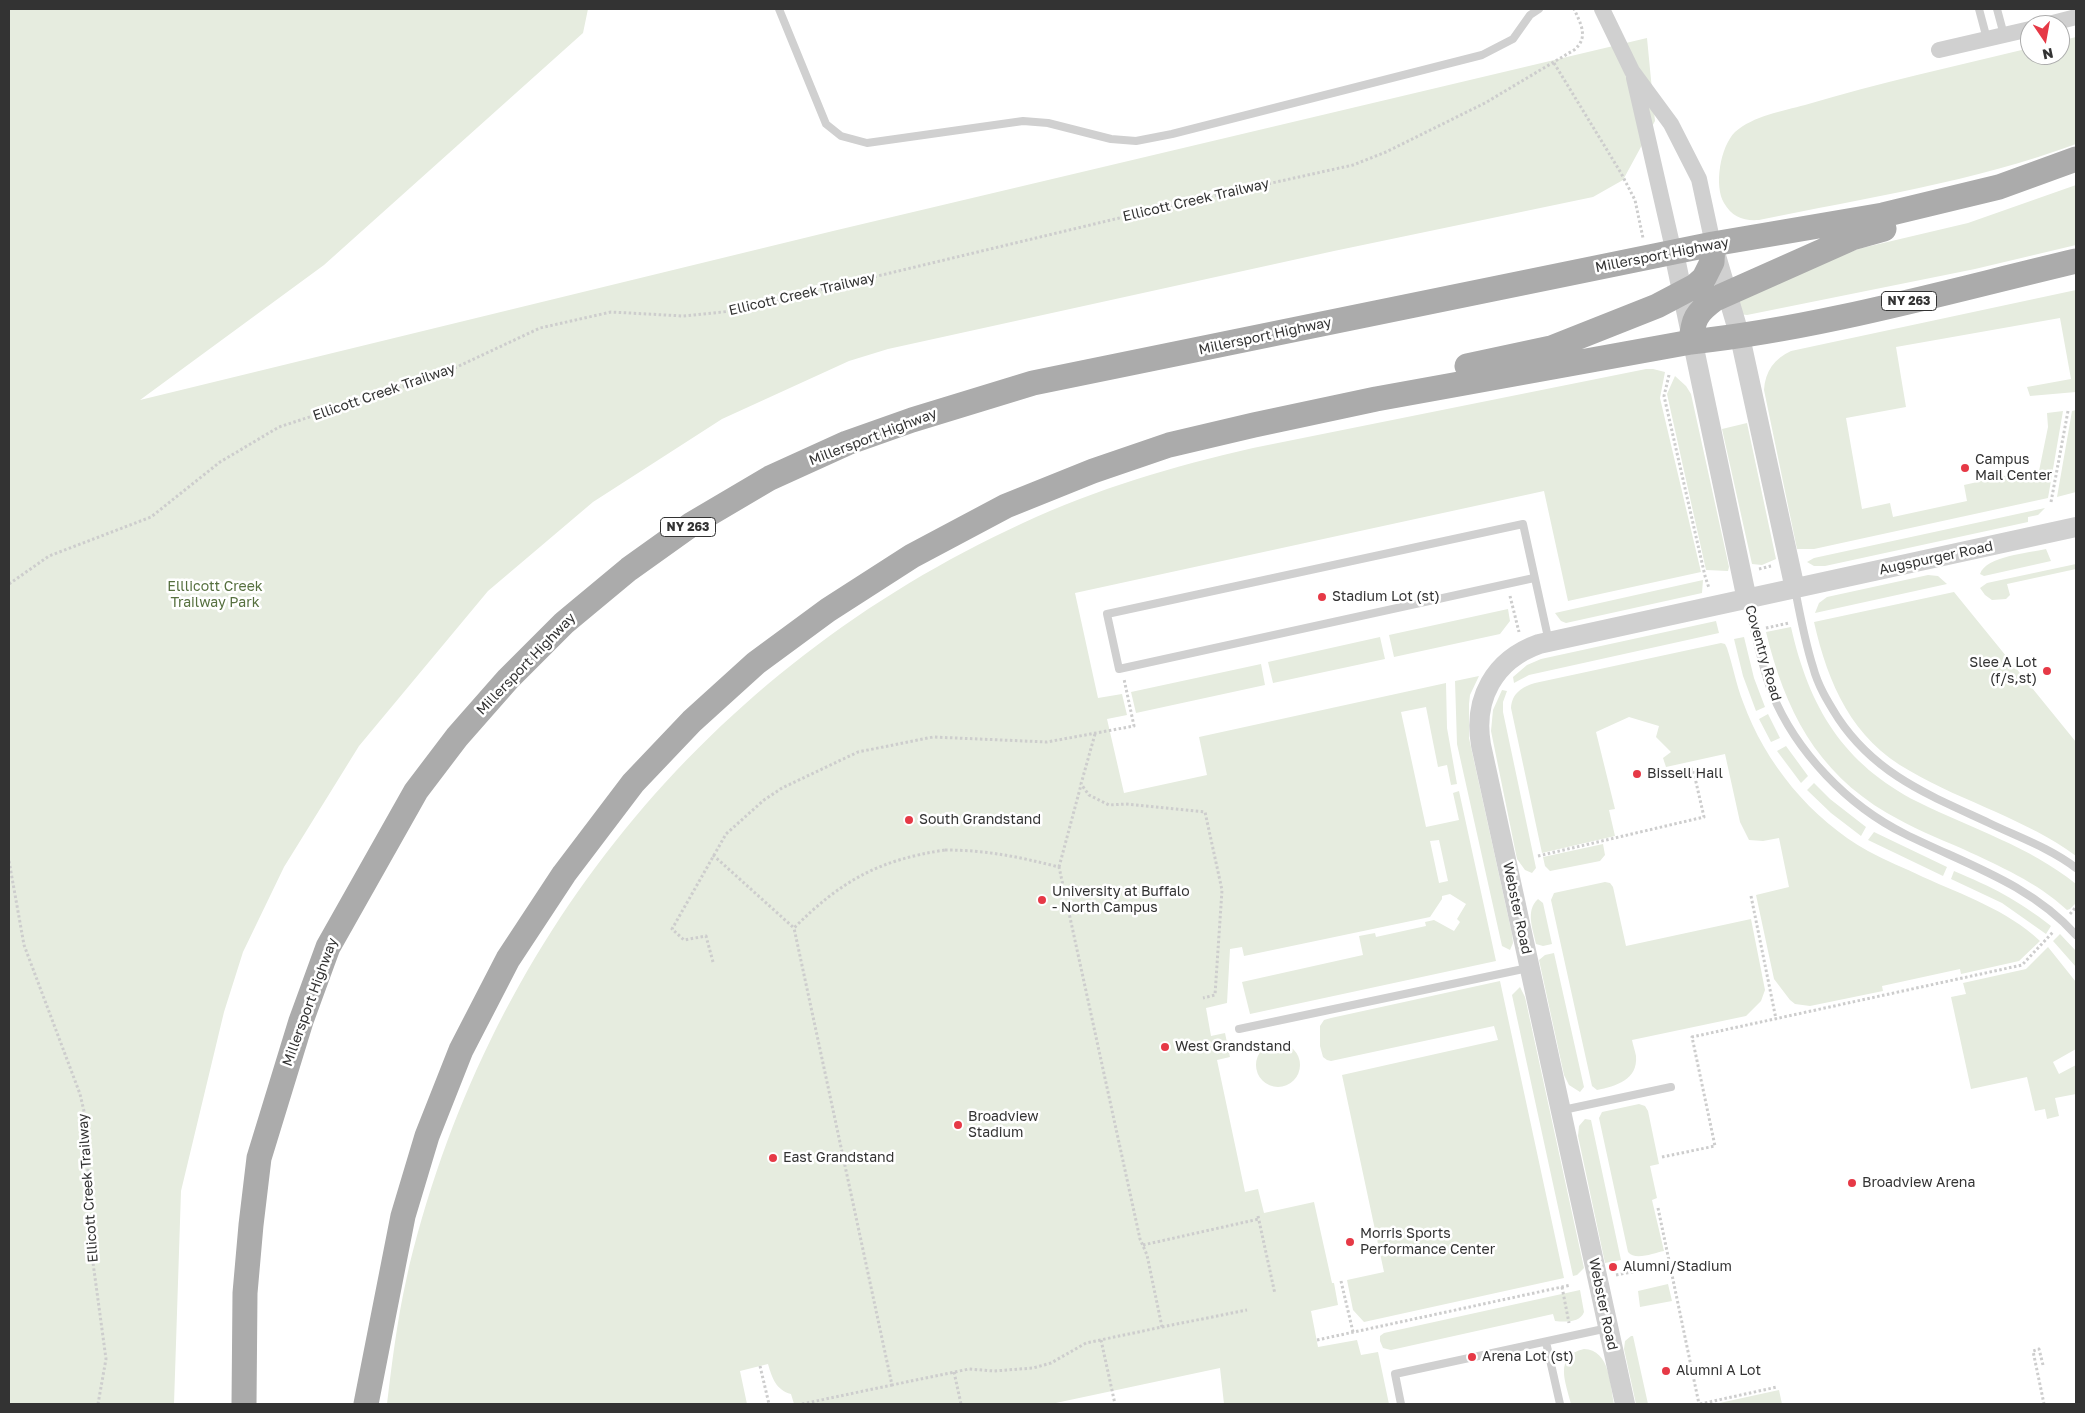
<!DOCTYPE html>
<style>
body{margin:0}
#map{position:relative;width:2085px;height:1413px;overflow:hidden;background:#fff;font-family:"Golos Text",sans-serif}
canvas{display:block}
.frame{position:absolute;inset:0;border:10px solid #333;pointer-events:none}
.north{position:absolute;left:2020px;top:15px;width:50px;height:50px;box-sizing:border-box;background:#fff;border:1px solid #adadad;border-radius:50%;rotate:168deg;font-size:14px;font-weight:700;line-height:20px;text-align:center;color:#333}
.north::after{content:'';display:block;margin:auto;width:18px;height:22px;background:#e63946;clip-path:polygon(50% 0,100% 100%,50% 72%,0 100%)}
</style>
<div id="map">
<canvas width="2085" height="1413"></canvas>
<div class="frame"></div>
<div class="north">N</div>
</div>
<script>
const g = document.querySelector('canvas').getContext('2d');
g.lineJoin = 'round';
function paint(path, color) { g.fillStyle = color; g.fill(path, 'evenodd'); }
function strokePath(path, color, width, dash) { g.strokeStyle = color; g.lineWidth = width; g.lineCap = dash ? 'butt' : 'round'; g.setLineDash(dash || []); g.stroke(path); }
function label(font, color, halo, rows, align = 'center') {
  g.font = font + ' "Golos Text",sans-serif'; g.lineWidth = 5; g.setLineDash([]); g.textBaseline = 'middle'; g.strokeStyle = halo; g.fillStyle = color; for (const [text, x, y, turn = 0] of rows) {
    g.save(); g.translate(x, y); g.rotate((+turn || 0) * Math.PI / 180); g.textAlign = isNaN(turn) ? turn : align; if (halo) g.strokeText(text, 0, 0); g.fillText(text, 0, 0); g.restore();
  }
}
paint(new Path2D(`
 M9,9H588L583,33L324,265L140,400L833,231L1647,38L1655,121L1623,180L1593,197L1334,251L888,349L849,361L722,419L593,502L488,591L359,746L284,867L243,952L224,1012L181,1191L174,1404H9Z
 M2076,37V144C1974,182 1865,198 1759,220C1743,221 1732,217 1724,203C1714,186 1720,147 1735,132C1753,116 1783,111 1805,105C1879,83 1955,66 2030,48V55H2060V41Z
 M2076,185V245L1975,269L1747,315L1739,314L1737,297L1819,262L1862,248L1968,223Z
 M2076,290V392L2030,396L2027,387L2071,379L2060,318L1896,347L1906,407L1846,418L1862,509L1890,503L1893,517L1967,501L1964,485L2022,472L2023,474L2039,471L2048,427L2047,413L2063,411L2048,498L1814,549H1797L1764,390C1765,371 1775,358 1791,351Z
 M1646,369H1653L1665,372L1660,398L1701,572L1568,601L1544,491L1075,593L1098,698L1122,694L1127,715L1107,719L1124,793L1207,775L1199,737L1446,683L1447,728L1457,784L1451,785L1447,765L1438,767L1426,707L1401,712L1426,827L1459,820L1453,793L1459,791L1496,961L1250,1014L1242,982L1363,955L1359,936L1375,933L1376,937L1426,926L1425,922L1434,920L1454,931L1460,922L1457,919L1466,904L1450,894L1442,896V899L1430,917L1244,956L1242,947L1230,949L1227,1003L1206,1008L1211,1036L1225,1033L1230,1057L1217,1060L1245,1192L1258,1189L1264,1213L1314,1202L1332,1283H1334L1338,1305L1311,1311L1318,1347L1357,1340L1361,1355L1378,1352L1389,1404H1224L1220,1368L1051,1404H794L791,1394C776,1390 772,1378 768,1364L740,1371L747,1404H387C392,1363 397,1321 406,1281C484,942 707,668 1023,523C1096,489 1174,466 1253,448ZM1439,840L1448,881L1439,883L1430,841Z
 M1675,376L1686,386L1691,394L1729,567L1728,571L1706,570L1667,394Z
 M2076,410V492L2057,497L2072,411Z
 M1747,423L1776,559L1762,565L1752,564L1722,429Z
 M2045,508L2038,515L2028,517V522L1825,566H1814L1807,562L1814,558Z
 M2046,549L2051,561L1984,576L1980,574C1986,556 2029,553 2046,549Z
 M2076,564V569L2007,584L2010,595L2006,599L1992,600L1985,595L1980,588L1987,583Z
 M1928,575L1938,576L1947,584L1815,613L1819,603L1827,597Z
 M1703,580L1702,593L1566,623L1561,621L1555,613Z
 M1954,592L2076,742V856C2051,837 2024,825 1996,812C1967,799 1937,787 1910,771C1852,739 1828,684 1814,622Z
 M1508,609L1510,621L1500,634L1394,657L1389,635Z
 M1716,621L1719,633L1529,675L1514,683L1513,677L1527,665L1541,659Z
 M1791,627C1809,707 1843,764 1918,802C1972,829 2029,846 2076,884V903L2070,909L2067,910C2037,882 1999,866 1963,849C1937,838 1911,827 1887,813C1816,771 1785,710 1766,632Z
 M1380,637L1385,659L1273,683L1268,662Z
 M1744,637L1754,678L1765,707L1756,711L1743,676L1734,639Z
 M1721,643L1725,644L1727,648C1733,666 1736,684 1743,702C1765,763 1811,819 1868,851C1886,861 1905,868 1923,877C1963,895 2007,910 2040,941L2019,961L1961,974L1960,969L1882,986L1883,991L1810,1006L1795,1004L1790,1000L1774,979L1756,895L1789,887L1779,838L1763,841L1749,840L1740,822L1725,754L1666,767L1663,758L1671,752L1656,737L1659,726L1629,717L1596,732L1615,809L1609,810L1615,836L1542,853L1511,708C1512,693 1522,687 1535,683Z
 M1261,664L1265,685L1136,713L1131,692Z
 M1479,676L1470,695L1469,704V738L1512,934L1513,943L1510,950L1502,946L1457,744L1455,681Z
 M1502,690L1507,691L1503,702V712L1536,868L1532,873L1525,870L1517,859L1491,731L1493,710Z
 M1768,714L1780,738L1771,742L1759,719Z
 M1786,746L1808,776L1801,783L1777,751Z
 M1814,783L1830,799L1866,827L1861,836L1831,813L1807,790Z
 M1874,832L1947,867L1943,876L1868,840Z
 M1603,844L1605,855L1600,861L1550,871L1545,866L1543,857Z
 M1954,871C1992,887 2018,900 2051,926L2046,934L2002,903L1951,879Z
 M1605,882L1610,883L1613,887L1626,946L1751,919L1765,990L1761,1001L1746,1016L1632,1040C1633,1045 1635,1051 1636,1056C1638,1080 1616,1086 1597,1090L1592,1086L1551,900L1554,893Z
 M1538,899L1543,903L1552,944L1543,946L1536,944C1533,929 1525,911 1538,899Z
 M2060,934L2076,951V967L2053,941Z
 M2048,947L2076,982V1049L2053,1062L2059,1074L2076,1065V1094L2055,1098L2059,1116L2047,1119L2045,1109L2035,1111L2027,1077L1971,1089L1951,997L1966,994L1963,983L2026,969Z
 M1554,953L1584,1087L1580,1092L1569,1085L1564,1075L1539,960L1545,955Z
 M1500,981L1564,1278L1364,1322L1353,1310L1347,1280L1384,1272L1342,1075L1498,1040L1494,1026L1331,1061L1327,1060L1323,1057L1320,1046V1026L1324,1020L1331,1018Z
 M1520,987L1525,997L1584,1268L1577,1275L1573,1276L1512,995Z
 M1256 1065a22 22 0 1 1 44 0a22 22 0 1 1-44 0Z
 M1639,1104L1645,1106L1648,1111L1659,1164L1650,1166L1657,1198L1652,1200L1664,1251C1654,1253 1635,1261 1628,1252L1599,1118L1602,1112Z
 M1585,1119L1591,1120L1621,1260L1605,1263L1578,1136L1579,1126Z
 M1668,1284L1672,1301L1640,1307L1638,1291Z
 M1580,1290L1584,1312C1580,1323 1565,1322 1555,1321L1553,1314L1391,1350L1383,1348L1380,1341V1336L1384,1333Z
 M1631,1336H1633L1648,1404H1636L1624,1349L1625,1341Z
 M1584,1349C1610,1350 1610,1384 1614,1404H1571C1566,1383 1553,1356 1584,1349Z
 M1779,1390L1782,1404H1715Z`), '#e6ecdf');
strokePath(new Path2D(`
 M1554,63L1621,173L1635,200L1643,238
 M1669,375L1664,396L1705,576L1709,588
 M2051,502L2068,411
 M1759,569L1771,566
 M9,584L49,556L151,517L220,462L279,427L444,373L540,328L611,312L683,316L732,311L1186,202L1353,165L1386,152L1485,103L1574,50C1589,38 1581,24 1574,9
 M1510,596L1519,632
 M1766,628L1789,623
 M1095,734L1081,784L1089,795L1109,805L1126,804L1205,812L1222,890L1215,995L1203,998
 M945,850C987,850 1019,857 1059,867L1140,1239L1147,1255L1162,1327L1086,1343L1051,1363L1033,1368L994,1371L969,1369L892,1385L794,928C841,881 878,860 945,850Z
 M713,855L794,928
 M1538,856L1704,817L1693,769L1669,774
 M9,861L24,945L80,1094L87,1124L89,1233L106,1359L98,1404
 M1059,867L1081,785
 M1751,896L1776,1019
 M2070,914L2076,907
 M713,962L706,936L684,940L672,929L726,834L764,800L782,788L858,752L933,737L1047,742L1134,726L1124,679
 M1662,1157L1715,1146L1692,1037L2022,965L2054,931
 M1658,1208L1699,1404
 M1258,1216L1275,1294
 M1143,1245L1259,1219
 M1616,1275L1669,1265
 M1341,1281L1353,1332
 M1562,1287L1569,1323
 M1162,1327L1247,1310
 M1101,1340L1115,1404
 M1317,1340L1571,1285
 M2043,1365L2039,1349L2033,1351L2044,1404
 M760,1366L769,1404
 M954,1372L961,1404
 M802,1404L892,1385
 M1700,1404L1777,1387`), '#cdcdcd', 3, [2.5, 2.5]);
strokePath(new Path2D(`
 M779,9L826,124L841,136L867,143L1023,121L1048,123L1111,139L1136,141L1172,134L1482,55L1513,39L1530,15L1539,9
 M1979,9L1987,39
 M1997,9L2004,35
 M1534,578L1119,669L1107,614L1523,524L1549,642
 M1795,589C1800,615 1805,642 1813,667C1818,686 1828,702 1838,718C1876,775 1929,795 1989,823C2018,837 2050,848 2076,868
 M1748,602C1755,632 1761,664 1772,693C1796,752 1848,806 1905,834C1965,864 2029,883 2076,935
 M1239,1029L1528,968
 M1563,1110L1671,1087
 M1546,1342L1560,1404
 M1401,1404L1395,1374L1608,1328`), '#d0d0d0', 8);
strokePath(new Path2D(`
 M1602,9L1632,71L1671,124L1699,179L1713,244
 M2045,25L2076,17
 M1939,50L2030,29
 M1634,78L1674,253`), '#d0d0d0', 16);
strokePath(new Path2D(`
 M1714,249L1740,337L1795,589
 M1674,253L1747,600
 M1625,1404L1481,745C1473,699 1494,660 1539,644L2076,527`), '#d0d0d0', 20);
strokePath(new Path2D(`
 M1691,342C1693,319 1696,313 1715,299L1852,238L1884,229
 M1467,366L1551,348L1657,306L1695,286L1704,278L1712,262L1713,244
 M244,1404L245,1293L251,1225L259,1158L301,1021L328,947L416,791L457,737L508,679L564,623L629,569L692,524L770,478L847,443L912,420L1033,383L1713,244L1883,215L1999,187L2076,159
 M366,1404L403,1216L427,1136L461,1050L508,959L564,874L633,783L692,721L756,663L828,610L912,556L1006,506L1093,471L1169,445L1254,425L1376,399L1691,342C1821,328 1949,291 2076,261`), '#ababab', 25);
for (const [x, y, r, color] of [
 [1965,468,5,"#e63946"],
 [1322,597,5,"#e63946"],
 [2047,671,5,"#e63946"],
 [1637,774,5,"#e63946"],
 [909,820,5,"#e63946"],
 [1042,900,5,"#e63946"],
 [1165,1047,5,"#e63946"],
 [958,1125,5,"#e63946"],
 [773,1158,5,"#e63946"],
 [1852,1183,5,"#e63946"],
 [1350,1242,5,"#e63946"],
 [1613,1267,5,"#e63946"],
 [1472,1357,5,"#e63946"],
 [1666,1371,5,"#e63946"]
]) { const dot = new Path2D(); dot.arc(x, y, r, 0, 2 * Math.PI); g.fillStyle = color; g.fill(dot); strokePath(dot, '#fff', 2); }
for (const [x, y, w] of [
 [1909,301,55],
 [688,527,55]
]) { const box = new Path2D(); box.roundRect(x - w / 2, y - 9.5, w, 19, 4); g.fillStyle = '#fff'; g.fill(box); strokePath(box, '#333', 1); }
label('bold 12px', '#333', null, [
 ["NY 263",1909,301],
 ["NY 263",688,527]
]);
label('14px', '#333', '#fff', [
 ["Ellicott Creek Trailway",1196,200,-13],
 ["Millersport Highway",1662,255,-11],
 ["Ellicott Creek Trailway",802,294,-13],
 ["Millersport Highway",1265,336,-12],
 ["Ellicott Creek Trailway",384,392,-19],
 ["Millersport Highway",873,437,-21],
 ["Augspurger Road",1936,558,-12],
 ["Coventry Road",1763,653,74],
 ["Millersport Highway",526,664,-46],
 ["Webster Road",1517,908,78],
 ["Millersport Highway",310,1002,-70],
 ["Ellicott Creek Trailway",88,1188,-94],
 ["Webster Road",1603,1304,78]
]);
label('14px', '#333', '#fff', [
 ["Campus",1975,460],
 ["Mail Center",1975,476],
 ["Stadium Lot (st)",1332,597],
 ["Slee A Lot",2037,663,"right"],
 ["(f/s,st)",2037,679,"right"],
 ["Bissell Hall",1647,774],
 ["South Grandstand",919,820],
 ["University at Buffalo",1052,892],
 ["- North Campus",1052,908],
 ["West Grandstand",1175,1047],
 ["Broadview",968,1117],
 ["Stadium",968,1133],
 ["East Grandstand",783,1158],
 ["Broadview Arena",1862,1183],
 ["Morris Sports",1360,1234],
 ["Performance Center",1360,1250],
 ["Alumni/Stadium",1623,1267],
 ["Arena Lot (st)",1482,1357],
 ["Alumni A Lot",1676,1371]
], 'left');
label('14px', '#56703f', '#fff', [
 ["Elllicott Creek",215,587],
 ["Trailway Park",215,603]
]);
</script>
